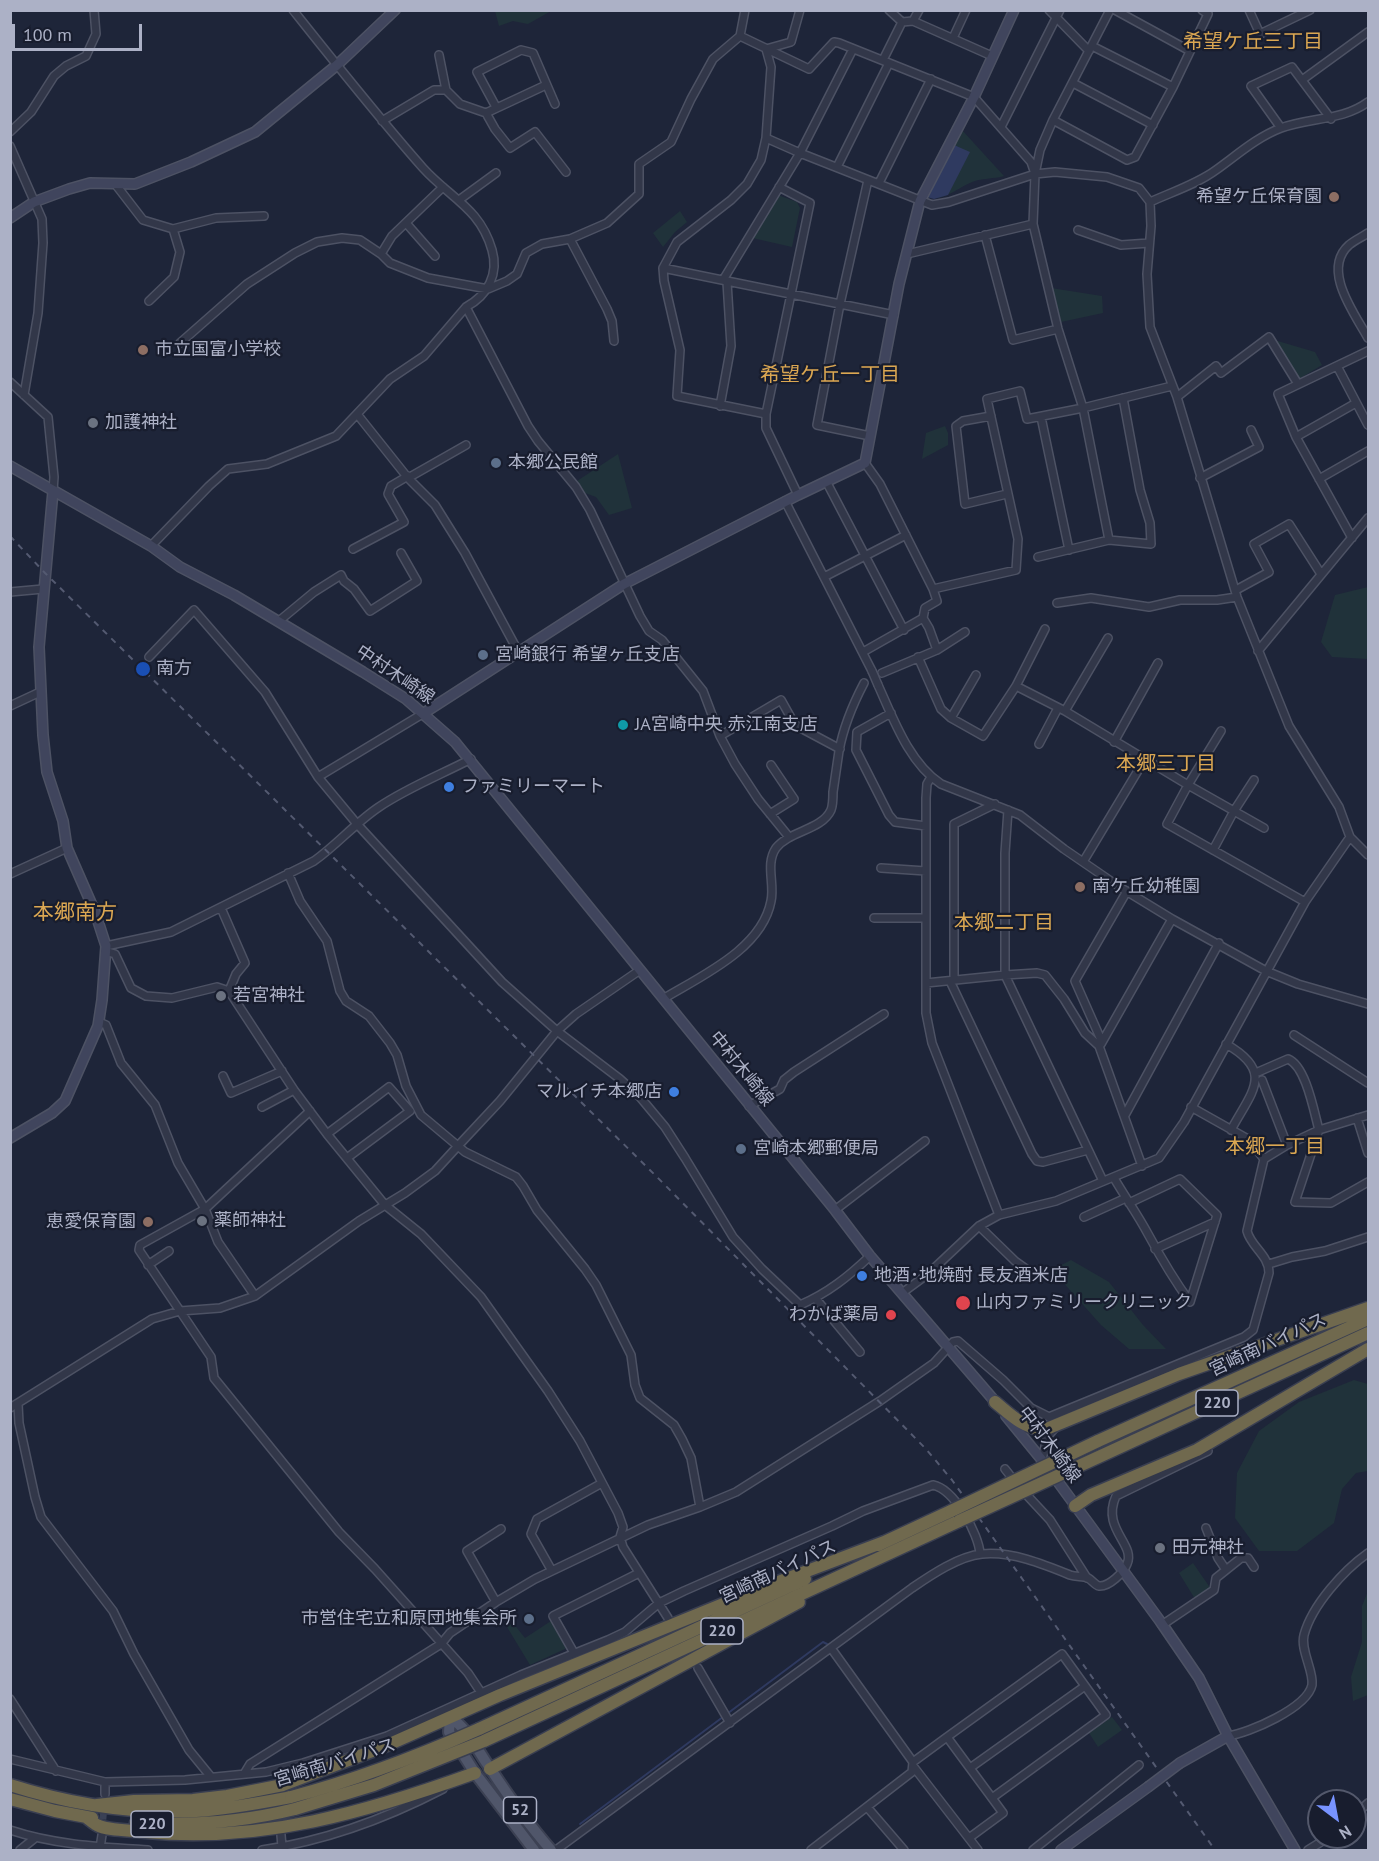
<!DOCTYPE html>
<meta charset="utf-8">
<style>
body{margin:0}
#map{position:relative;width:1379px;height:1861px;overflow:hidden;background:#1e2539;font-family:"PT Sans",sans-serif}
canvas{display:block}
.frame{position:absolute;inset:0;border:12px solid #acb1c6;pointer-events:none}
.north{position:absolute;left:1307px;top:1789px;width:60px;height:60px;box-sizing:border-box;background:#181d2e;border:2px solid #53586b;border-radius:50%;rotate:148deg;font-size:16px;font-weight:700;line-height:24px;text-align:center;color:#acb1c6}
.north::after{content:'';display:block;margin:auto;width:21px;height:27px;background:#7893ff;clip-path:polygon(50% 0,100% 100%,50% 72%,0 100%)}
.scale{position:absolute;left:12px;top:24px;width:130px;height:27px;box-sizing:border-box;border:3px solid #acb1c6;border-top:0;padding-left:8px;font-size:18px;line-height:21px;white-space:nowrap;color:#acb1c6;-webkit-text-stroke:4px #181d2e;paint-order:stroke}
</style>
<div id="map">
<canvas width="1379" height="1861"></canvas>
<div class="frame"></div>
<div class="north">N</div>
<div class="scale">100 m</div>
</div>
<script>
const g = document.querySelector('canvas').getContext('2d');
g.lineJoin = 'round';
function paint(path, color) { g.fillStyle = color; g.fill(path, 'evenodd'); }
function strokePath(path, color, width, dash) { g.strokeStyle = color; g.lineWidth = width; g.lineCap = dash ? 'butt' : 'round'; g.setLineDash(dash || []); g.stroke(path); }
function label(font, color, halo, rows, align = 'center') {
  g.font = font + ' "PT Sans","Noto Sans JP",sans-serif'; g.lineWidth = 4.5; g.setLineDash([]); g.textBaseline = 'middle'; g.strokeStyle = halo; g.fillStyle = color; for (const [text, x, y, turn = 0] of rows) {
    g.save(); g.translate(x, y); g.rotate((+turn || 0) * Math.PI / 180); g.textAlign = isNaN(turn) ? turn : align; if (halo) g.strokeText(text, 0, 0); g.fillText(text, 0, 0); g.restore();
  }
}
paint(new Path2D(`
 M495,11V10L551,11L528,24L513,21L499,26Z
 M962,130L1004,176C994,179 984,178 975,181C957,187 946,202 926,197Z
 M778,195L797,202L800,208L792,247L748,237L773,197Z
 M680,211L687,222L675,232L663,247L653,233Z
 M1051,288L1102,296L1103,313L1061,322Z
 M1271,339L1315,352L1322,365L1299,379Z
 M945,426L948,433V445L922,459L926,433Z
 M618,454L632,508L609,515L596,497L585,493L577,481Z
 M1368,587V659L1332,657L1321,642L1335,595Z
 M1071,1260L1109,1282L1143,1325L1166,1349H1129L1101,1325L1052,1270Z
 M1354,1380L1368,1384V1471L1356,1473L1342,1489L1334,1523L1297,1551H1259L1235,1518L1237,1473L1259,1431L1299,1402Z
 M1193,1563L1211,1589L1195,1599L1179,1573Z
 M1368,1591V1695L1353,1701L1351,1677L1362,1642V1606Z
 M551,1621L566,1645L565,1649L530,1665L507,1627L513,1623L525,1638Z
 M1112,1717L1122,1730L1098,1747L1089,1733Z`), '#20323a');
paint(new Path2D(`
 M954,145L970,152L948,195L934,199L927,197Z`), '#2f3a60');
strokePath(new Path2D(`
 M580,1824L823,1642L827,1644`), '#2f3a60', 2);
strokePath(new Path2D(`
 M102,1830L104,1805`), '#3a4155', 7, [7, 3.5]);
const street = new Path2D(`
 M889,10L902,22L913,21L992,56
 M1049,10L1089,51
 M1115,10L1190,51
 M1249,10L1260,34L1310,10
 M913,21L919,10
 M740,36L809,69L834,42L839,43L974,97L1031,162L1034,171
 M953,38L966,10
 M1092,46L1173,87
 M766,49L791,42L800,10
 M439,55L446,90
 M883,60L902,22
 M1302,80L1368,32
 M1073,83L1153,125
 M496,107L477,72L521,50L533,53L555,104
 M486,113L546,85
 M1053,120L1127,160L1135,157L1173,87L1208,14L1202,10
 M382,121L434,90H446L460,104L486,113L495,129L510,148L535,132L566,172
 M1001,127L1060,10
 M1281,128L1251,86L1292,67L1331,119
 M10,132L31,112L54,76L66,66L86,56L96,34L94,10
 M766,138L800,153L932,205L949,202L1035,174L1055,172L1107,177L1139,188L1150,202L1151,226L1147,274L1150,327L1177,397L1237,597L1289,726L1339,807L1350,837L1368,855
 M10,146L42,219L43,243L38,313L24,395
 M837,167L889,63
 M868,180L840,304L817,425L870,436
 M879,183L931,79
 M116,185L143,220L173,229L216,218L264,216
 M443,187L392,236L381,254L390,263L428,278L488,289L507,281L517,274L526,253L542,244L570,239L607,223L639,194V164L671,142L691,99L713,59L740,36L745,10
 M779,187L810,203L766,414V428L798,495
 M459,200L496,173
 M1150,202C1172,192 1197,184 1216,170C1237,155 1257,137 1281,128C1311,117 1342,121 1368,102
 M406,223L435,256
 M1078,230L1121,245L1149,243
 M1368,233C1362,237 1355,240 1349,245C1321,270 1355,314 1368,338
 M985,235L1013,340L1058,329
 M570,239L607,309L612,321L614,341
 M907,254L1033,224
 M663,268L894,315
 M723,280L800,153L853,49
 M149,301L174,277L180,252L173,229
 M466,307L528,426L538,441L576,487L590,510L640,616L649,631L662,640L703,691L720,736L735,764L758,799L789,837
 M180,343L247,284L295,253L317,242L342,238L360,240L381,254
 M1337,366L1368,425
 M10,382L48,417L54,477L53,491
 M1177,397L1216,366L1221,373L1269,337L1298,384
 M720,406L731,346L727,282
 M357,414L408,478L435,505L465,553L519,653
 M766,414L677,396L680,350L664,281L663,268L677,242L731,200L747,184L761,160L766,138L771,67L766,49
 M991,416L963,421L956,426L965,504L1007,494
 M1041,417L1069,550
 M1296,437L1356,403
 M408,478L466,445
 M1200,478L1259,447L1251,430
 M1319,479L1368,451
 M826,481L904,630
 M785,501L872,671
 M1352,538L1296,437L1278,394L1368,351
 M1109,540L1083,408L1058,329L1033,224L1035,174L1040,150L1053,120L1110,10
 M151,546L209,486L228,469L267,464L336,436L390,379L424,356L466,307C488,295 499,274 492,250C480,208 450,198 423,168C378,117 336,64 293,10
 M353,549L404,522L388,494L391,486L408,476
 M1038,557L1109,540L1151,544L1150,523L1140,490L1123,398
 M824,577L906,535
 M933,589L1016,570L1018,539L987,399L1020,391L1027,419L1083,408L1172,386
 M1236,590L1269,572L1254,544L1289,524L1321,574
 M10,592L43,589
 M1057,603L1091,598L1149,607L1180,600H1217L1237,597
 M923,618L929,628L937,650
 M279,621L314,592L341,575L344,581L354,589L370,611L417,581L401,553
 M1258,651L1368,518
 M863,652L923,618L925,608L937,601L933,589L880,484L865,463
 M149,657L194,610L265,692L318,777L357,824L502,982L557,1031L620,1079L640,1097L665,1127L685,1158L733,1237L762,1269L800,1305C828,1293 849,1276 870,1256
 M918,657L941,709L951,718L983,736L1016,686L1045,629
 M882,673L937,650L965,632
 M878,685C893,718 909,763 941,784L1020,815L1064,849L1118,886L1172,919L1266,971L1298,984L1368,1004
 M1016,686L1065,711L1188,785L1167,824L1305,902
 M10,706L40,692
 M1065,711L1108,638
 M891,713L857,732L856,750L889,815L895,822L926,826
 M951,718L976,675
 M1221,731L1188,785L1264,828
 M720,736L781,700L795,725L840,749
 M1114,742L1158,663
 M1039,744L1058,708
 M318,777L424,713
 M931,777L927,784L926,798V1013L932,1043L999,1215
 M1008,810L1005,853V975L1103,1181
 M770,814L794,799L771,765
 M1213,850L1234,811L1254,780
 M1083,862L1145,759
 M881,868L926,871
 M288,873L300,901L327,941L340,991L346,1001L369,1016L390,1043L397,1055L406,1086L421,1115L465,1152L516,1177L523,1186L537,1210L585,1269L596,1285L631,1355L635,1385L640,1398L674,1425L682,1439L691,1458L700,1507
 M10,874L67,848
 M221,908L245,963L236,974L229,991
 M874,918H926
 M106,946L171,932L314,861C337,845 355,823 379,807C407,788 440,775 471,759
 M105,951L115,954L131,988L146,996L172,998L217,987L229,991L294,1090L327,1134L385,1205L421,1234L481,1297L548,1391L580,1441L618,1513L623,1527L620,1537L623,1547L668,1618
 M954,980V824L995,804
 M950,981L1032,1154L1037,1161L1043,1162L1088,1150
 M926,983L1005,975L1037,973L1045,975L1064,999L1085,1033L1099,1046L1142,1166
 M663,999C701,976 762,949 771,901C775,884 765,864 776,848C789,831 822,830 831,810C833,805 833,797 833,792C835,778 837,765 839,751C843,729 853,704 864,683
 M99,1022L106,1025L121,1063L155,1105L178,1163L205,1209L218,1242L255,1296
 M1294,1035L1368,1083
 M1102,1042L1075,981L1127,891
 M1101,1044L1172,919
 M1226,1044C1275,1072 1252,1091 1231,1130
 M1258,1072L1288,1059C1306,1066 1314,1112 1319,1130L1287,1145L1264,1159
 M223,1076L231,1093L282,1071
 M1262,1080L1287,1145
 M749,1106L780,1089L784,1080L794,1072L884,1014
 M262,1107L294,1090
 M310,1111L205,1209L140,1245L139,1250L211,1357L214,1378L339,1532L375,1569L468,1673L482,1694
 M1125,1115L1219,943
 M1368,1115L1319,1130L1295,1202L1331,1203L1368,1182
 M1357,1118L1368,1153
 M327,1134L389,1087L410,1111L347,1158
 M1114,1178C1125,1197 1138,1215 1148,1234C1161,1258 1174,1280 1190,1302L1217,1215L1180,1179L1129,1203
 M835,1210L925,1141
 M1084,1217L1126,1198
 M979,1226L1015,1261L1029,1271
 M1155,1249L1215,1222
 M1269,1264L1292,1257L1325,1251L1368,1237
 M148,1265L169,1251
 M902,1293L928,1274L979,1226L999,1215L1056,1201L1159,1158L1184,1122L1305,902L1350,837
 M816,1299L860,1352
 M18,1404L19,1423L35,1497L41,1517L113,1611L134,1654L189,1750L211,1777
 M10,1408L152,1319L180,1311L220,1308L255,1296L359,1221L405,1193L435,1171L457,1147L500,1101L557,1031L576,1014L640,970
 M1042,1460L1047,1437L1055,1428
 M1005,1469L1016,1483
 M1023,1491L1050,1520L1087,1578
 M1206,1528L1218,1558L1226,1570
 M552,1571L531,1534L537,1519L602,1483
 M496,1602L467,1551L501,1529
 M1162,1625L1214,1590L1216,1578L1241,1558H1248L1254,1567
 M574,1653L553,1616L639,1573
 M1062,1654L1106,1715L992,1798L947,1737Z
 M698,1668L730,1723
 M10,1699L56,1771
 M1228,1736C1249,1733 1307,1708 1312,1685C1314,1671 1300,1650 1304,1635C1312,1605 1344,1570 1368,1553
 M10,1759L105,1782L185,1780L266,1772L303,1763L387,1736L521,1675L608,1640L625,1632L659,1603L684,1591L832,1526L863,1511L933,1485C954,1489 979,1534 980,1554
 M913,1762L947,1737
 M913,1766L978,1850
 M970,1768L1085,1686
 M244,1774L250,1764L441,1644L450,1633L496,1602L535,1579L648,1525L700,1507L736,1492L880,1401L934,1363L953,1342L958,1341L1003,1380L1031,1408L1049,1417L1244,1337L1253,1330L1269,1273C1269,1255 1251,1247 1247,1231L1264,1159L1248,1139L1191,1107
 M105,1794V1782
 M867,1807L904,1850
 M1355,1815L1368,1803
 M10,1830C55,1845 102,1847 148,1850
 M281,1835L282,1847
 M969,1838L1003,1813L992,1798
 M100,1848L102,1835
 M20,1850L35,1838
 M262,1850C325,1841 387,1818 443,1789
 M556,1850L912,1588C931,1575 959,1556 982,1554C1011,1551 1043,1564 1070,1575C1076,1577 1083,1576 1088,1578C1092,1580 1095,1585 1099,1586C1109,1587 1124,1572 1127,1564C1136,1544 1101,1529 1116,1496L1208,1451
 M811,1850L912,1772L913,1762L831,1648
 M1033,1850L1139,1765
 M1308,1850L1329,1837`);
const secondary = new Path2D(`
 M10,218L34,202L69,189L90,183L135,184L191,162L255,132L337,65L395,10
 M10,466L151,546L180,567L234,595L363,672L406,699L455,742L835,1210L870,1256L998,1405
 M424,713L624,584L798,495L865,463L899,284L920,201L974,97L1014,10
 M10,1138L52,1113L65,1101L98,1026L102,1000L106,946L95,912L67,848L63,821L47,772L43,735L39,647L53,491
 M1006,1416L1042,1460L1160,1621L1199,1678L1228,1736L1295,1850
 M1180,1763L1228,1736
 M1061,1850L1148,1787`);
const primary = new Path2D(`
 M534,1850L475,1773L449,1732L450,1717C469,1730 477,1750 490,1768C509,1797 529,1825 551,1850`);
const highway = new Path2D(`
 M995,1402C1012,1416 1022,1427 1044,1430L1179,1374L1368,1308
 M1098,1441L1368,1319
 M1066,1472L1368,1333
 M1075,1506L1091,1495L1197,1450L1368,1349
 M878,1545L951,1511
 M479,1729L805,1579
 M484,1741L959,1521
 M490,1769L799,1602
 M10,1785C69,1804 134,1814 196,1811C228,1809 259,1803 291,1797
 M10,1799L55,1811L92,1818
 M97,1805L134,1801L193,1800L227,1796L283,1785L383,1747L500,1695L770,1585L884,1542
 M86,1817C89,1819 93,1823 97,1825C107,1831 133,1830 146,1832C262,1843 367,1812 475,1773
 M136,1823C190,1826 243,1822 295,1809`);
strokePath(street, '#4d5264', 10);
strokePath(secondary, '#4d5264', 12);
strokePath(primary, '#3c4153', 14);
strokePath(highway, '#3a3f51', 15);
strokePath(street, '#323749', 7);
strokePath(secondary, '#40455d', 9);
strokePath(primary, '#50566a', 10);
strokePath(highway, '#70694e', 12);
strokePath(new Path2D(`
 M10,536L45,573L657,1177L926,1449L952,1480L1215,1850`), '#545a71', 2, [6, 6]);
const streetBridge = new Path2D(`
 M872,671L878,685`);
const secondaryBridge = new Path2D(`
 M1148,1787L1180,1763`);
const highwayBridge = new Path2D(`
 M951,1511L1098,1441
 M959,1521L1066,1472
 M291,1797C356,1780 418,1756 479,1729
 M295,1809L374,1785L484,1741`);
strokePath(streetBridge, '#4d5264', 10, []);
strokePath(secondaryBridge, '#4d5264', 12, []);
strokePath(highwayBridge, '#3a3f51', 15, []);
strokePath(streetBridge, '#323749', 7);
strokePath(secondaryBridge, '#40455d', 9);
strokePath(highwayBridge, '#70694e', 12);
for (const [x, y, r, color] of [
 [1334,197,6,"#8d6e63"],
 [143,350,6,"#8d6e63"],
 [93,423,6,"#6b7280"],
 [496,463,6,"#5c6f8a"],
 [483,655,6,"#5c6f8a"],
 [143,669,8,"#1a4fb4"],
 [623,725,6,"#0f9aa8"],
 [449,787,6,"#3f7fe0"],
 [1080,887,6,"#8d6e63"],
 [221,996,6,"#6b7280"],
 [674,1092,6,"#3f7fe0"],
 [741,1149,6,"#5c6f8a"],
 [202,1221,6,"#6b7280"],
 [148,1222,6,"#8d6e63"],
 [862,1276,6,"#3f7fe0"],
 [963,1303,8,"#e0444e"],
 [891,1315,6,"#e0444e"],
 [1160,1548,6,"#6b7280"],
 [529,1619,6,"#5c6f8a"]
]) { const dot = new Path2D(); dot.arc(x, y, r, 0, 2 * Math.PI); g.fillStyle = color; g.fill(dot); strokePath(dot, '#181d2e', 2); }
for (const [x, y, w] of [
 [1217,1403,42],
 [722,1631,42],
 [520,1810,33],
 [152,1824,42]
]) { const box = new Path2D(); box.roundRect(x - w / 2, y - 13, w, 26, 4.5); g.fillStyle = '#181d2e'; g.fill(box); strokePath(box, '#acb1c6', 1.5); }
label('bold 16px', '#acb1c6', null, [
 ["220",1217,1403],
 ["220",722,1631],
 ["52",520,1810],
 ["220",152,1824]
]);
label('18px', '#acb1c6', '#181d2e', [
 ["希望ケ丘保育園",1322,197,"right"],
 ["市立国富小学校",155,350],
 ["加護神社",105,423],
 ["本郷公民館",508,463],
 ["宮崎銀行 希望ヶ丘支店",495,655],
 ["南方",156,669],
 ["JA宮崎中央 赤江南支店",635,725],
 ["ファミリーマート",461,787],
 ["南ケ丘幼稚園",1092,887],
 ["若宮神社",233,996],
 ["マルイチ本郷店",662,1092,"right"],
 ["宮崎本郷郵便局",753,1149],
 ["薬師神社",214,1221],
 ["恵愛保育園",136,1222,"right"],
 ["地酒･地焼酎 長友酒米店",874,1276],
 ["山内ファミリークリニック",976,1303],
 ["わかば薬局",879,1315,"right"],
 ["田元神社",1172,1548],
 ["市営住宅立和原団地集会所",517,1619,"right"]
], 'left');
label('18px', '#acb1c6', '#181d2e', [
 ["中村木崎線",395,675,34],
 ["中村木崎線",741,1069,51],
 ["宮崎南バイパス",1268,1345,-25],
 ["中村木崎線",1049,1445,53],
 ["宮崎南バイパス",778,1572,-25],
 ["宮崎南バイパス",335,1763,-17]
]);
label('20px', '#dba752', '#181d2e', [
 ["希望ケ丘三丁目",1253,42],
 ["希望ケ丘一丁目",830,375],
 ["本郷三丁目",1166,764],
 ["本郷二丁目",1004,923],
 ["本郷一丁目",1275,1147]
]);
label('21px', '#dba752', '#181d2e', [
 ["本郷南方",75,913]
]);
</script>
